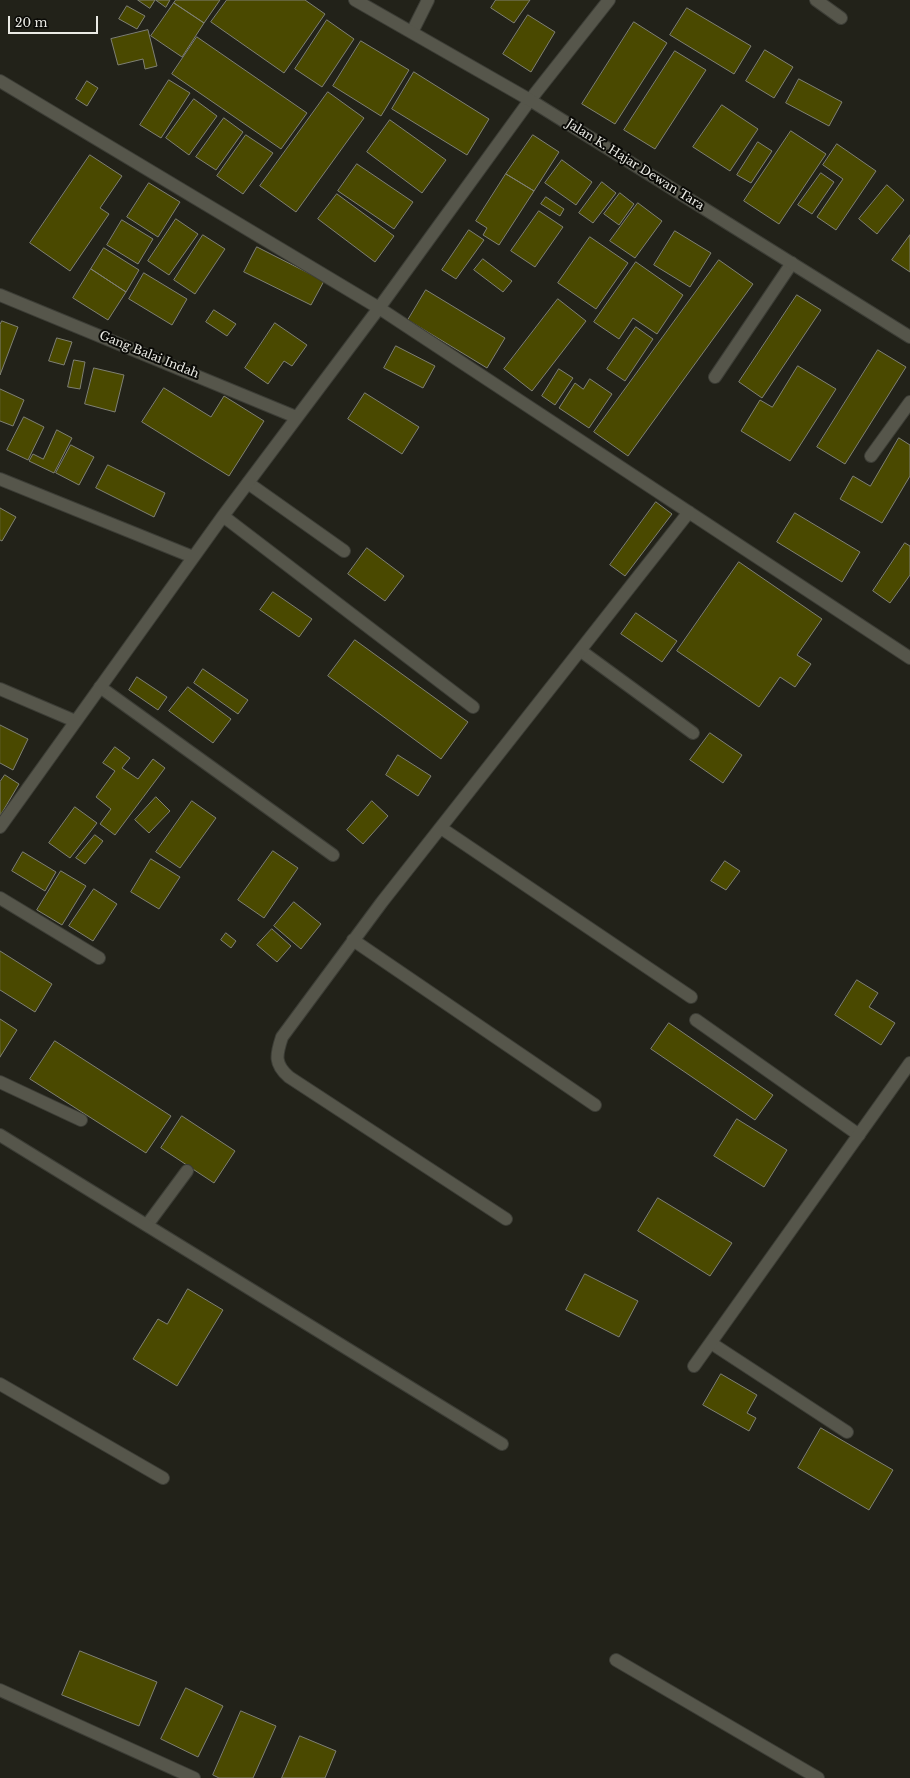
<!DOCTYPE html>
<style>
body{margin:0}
#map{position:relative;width:910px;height:1778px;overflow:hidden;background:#222219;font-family:"Libre Baskerville",serif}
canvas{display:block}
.scale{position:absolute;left:8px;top:16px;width:90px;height:18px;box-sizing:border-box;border:2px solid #ebebe5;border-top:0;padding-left:5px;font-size:12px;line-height:14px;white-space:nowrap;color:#ebebe5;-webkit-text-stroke:3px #0b0b07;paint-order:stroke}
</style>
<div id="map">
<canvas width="910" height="1778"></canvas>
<div class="scale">20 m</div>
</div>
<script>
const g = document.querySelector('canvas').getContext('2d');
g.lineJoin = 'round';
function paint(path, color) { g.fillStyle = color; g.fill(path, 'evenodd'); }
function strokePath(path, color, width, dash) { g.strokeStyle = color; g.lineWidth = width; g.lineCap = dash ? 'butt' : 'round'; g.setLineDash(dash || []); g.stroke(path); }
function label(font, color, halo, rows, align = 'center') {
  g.font = font + ' "Libre Baskerville",serif'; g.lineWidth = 4; g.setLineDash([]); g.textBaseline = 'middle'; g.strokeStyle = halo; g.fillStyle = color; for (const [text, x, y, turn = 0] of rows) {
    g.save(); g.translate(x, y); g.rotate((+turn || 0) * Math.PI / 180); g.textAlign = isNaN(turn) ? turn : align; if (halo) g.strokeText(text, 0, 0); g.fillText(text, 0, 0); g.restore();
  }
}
const building = new Path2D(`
 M138,0H155L150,8Z
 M156,0H170L166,7Z
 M176,0H220L204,23L174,3Z
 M227,0H305L325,14L284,73L211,22Z
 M496,0H530L514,23L491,8Z
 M174,3L204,23L182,57L151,36Z
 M127,6L145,16L137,29L119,19Z
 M687,8L751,46L734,74L670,35Z
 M528,15L555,32L531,72L503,54Z
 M327,20L354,39L322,87L295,69Z
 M634,22L667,43L615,124L582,104Z
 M148,30L157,66L145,69L143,59L118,65L111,39Z
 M197,37L307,113L281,149L172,74Z
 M361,41L409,70L381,116L333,86Z
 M765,50L793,67L774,98L746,81Z
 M675,51L706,70L655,149L624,130Z
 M414,72L489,119L467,155L392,109Z
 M799,79L842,102L829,126L786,103Z
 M169,80L190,93L161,138L140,125Z
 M87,81L98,88L87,106L76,99Z
 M328,92L364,118L296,212L260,186Z
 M194,99L217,116L189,155L166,138Z
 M722,105L758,129L730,171L693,147Z
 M224,118L243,132L216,170L196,157Z
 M390,120L446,160L422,193L367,152Z
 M791,131L826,154L779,224L744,201Z
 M246,135L273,153L243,194L217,176Z
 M533,135L559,152L534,191L506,174Z
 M758,142L772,151L751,183L737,175Z
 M837,144L876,171L836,230L817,217L843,179L823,165Z
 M90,155L122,176L100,208L109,214L70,271L30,243Z
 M562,160L592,182L576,205L545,183Z
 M357,164L413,202L394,229L338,191Z
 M821,173L834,182L812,214L798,205Z
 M506,174L534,191L499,245L483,235L487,228L476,221Z
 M602,182L616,193L593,223L579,213Z
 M149,183L180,202L158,237L127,217Z
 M887,185L904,200L877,234L859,219Z
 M620,193L634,204L619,225L604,214Z
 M337,194L394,236L375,262L318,219Z
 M546,197L564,209L560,216L541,204Z
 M638,203L662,221L635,258L610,241Z
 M539,211L563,227L535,267L511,251Z
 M176,219L198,234L169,275L148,261Z
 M122,220L153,239L138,264L107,245Z
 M469,230L484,240L456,279L442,270Z
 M675,231L711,253L690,287L654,265Z
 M203,235L225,249L195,294L174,280Z
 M910,235V272L892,260Z
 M590,237L628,263L596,309L558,283Z
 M257,247L324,281L311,305L244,272Z
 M104,248L139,270L126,292L91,269Z
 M483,259L512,281L503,292L474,270Z
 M719,260L753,284L628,456L594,432Z
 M636,262L683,295L657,334L633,318L619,339L594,322Z
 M91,269L126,292L108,320L73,298Z
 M144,273L187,299L172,325L129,299Z
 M426,290L505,338L487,368L408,320Z
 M797,295L821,310L762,398L739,382Z
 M558,299L586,321L532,391L504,369Z
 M214,310L236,324L227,336L206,322Z
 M2,321L18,327L0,375V325Z
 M275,323L307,345L292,366L284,361L268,384L245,368Z
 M636,327L653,339L625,381L607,369Z
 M57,338L72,342L64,365L49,361Z
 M396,346L435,366L423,388L384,368Z
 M878,350L906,367L845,464L817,447Z
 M74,360L85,362L80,389L68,387Z
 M798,366L836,389L790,461L741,431L760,400L772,407Z
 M94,368L124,375L115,412L85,404Z
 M559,369L573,378L555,405L542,396Z
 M590,379L612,394L589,428L559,408L575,383L583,389Z
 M164,388L211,417L224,396L264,421L229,476L142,422Z
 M0,389L24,400L13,426L0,421Z
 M365,393L419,427L402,454L348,419Z
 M24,417L44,427L28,460L7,450Z
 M57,430L72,438L54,473L29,461L33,454L43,459Z
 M899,438L910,445V476L882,523L840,499L853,476L870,486Z
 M71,445L94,457L79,485L56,473Z
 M108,465L165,493L154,517L96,488Z
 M656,502L672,514L625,576L610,565Z
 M0,508L16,517L2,541L0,540Z
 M795,513L860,552L842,582L777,542Z
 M905,543L910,546V575L890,603L873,591Z
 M367,548L404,576L385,601L348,574Z
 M739,562L822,619L797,655L811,664L795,687L780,677L759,707L677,651Z
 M273,592L312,619L299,637L260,610Z
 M636,613L677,641L662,662L621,634Z
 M355,640L468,722L441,759L328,676Z
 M203,669L248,700L238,714L194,683Z
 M137,677L167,697L158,710L129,690Z
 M188,687L231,719L213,743L169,711Z
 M0,725L28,739L13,770L0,763Z
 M710,733L742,755L723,783L690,760Z
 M115,747L130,758L122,768L138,779L153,759L165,768L115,835L100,824L111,809L96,797L115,771L103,763Z
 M398,755L431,776L418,796L386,775Z
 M5,775L19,784L0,816V782Z
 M156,797L170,811L149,833L135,820Z
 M192,801L216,818L180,868L156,852Z
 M372,801L388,816L363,844L347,830Z
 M75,807L97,823L70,858L49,843Z
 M95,835L103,841L85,864L76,858Z
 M273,851L298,868L264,918L238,900Z
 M23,852L56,872L45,891L12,871Z
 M151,859L180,877L159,909L131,892Z
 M725,861L740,871L726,890L711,881Z
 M61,871L86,886L62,925L37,910Z
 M94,889L117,904L93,941L69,926Z
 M294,902L321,924L301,949L274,926Z
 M272,929L291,946L277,962L257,945Z
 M226,933L236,941L231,948L221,940Z
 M0,951L52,984L35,1012L0,990Z
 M857,980L878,993L869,1007L895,1023L881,1045L835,1015Z
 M0,1019L17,1030L0,1057Z
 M669,1023L773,1095L755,1120L651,1049Z
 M55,1041L171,1116L146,1153L30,1079Z
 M182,1116L235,1151L214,1183L161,1148Z
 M737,1119L787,1150L764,1187L714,1156Z
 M658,1198L732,1243L710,1276L638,1231Z
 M585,1274L638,1301L619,1337L566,1310Z
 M188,1289L223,1310L177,1386L133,1359L158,1319L167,1324Z
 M721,1374L757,1395L747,1413L756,1418L749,1431L703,1405Z
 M821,1428L893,1470L869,1510L798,1468Z
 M80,1651L157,1682L139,1726L62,1695Z
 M186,1688L223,1706L198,1757L161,1739Z
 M241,1711L276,1726L253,1778H219L213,1775Z
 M300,1736L336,1751L325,1778H282Z`);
paint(building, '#4a4900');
strokePath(building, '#7f8074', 1);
const lane = new Path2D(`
 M816,0L841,18
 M412,32L428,0
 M715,377L792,263
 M871,456L910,402
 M248,483L344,551
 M581,651L693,733
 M100,687L333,855
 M0,898L99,958
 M696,1020L859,1135
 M0,1082L81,1120
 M147,1225L187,1171
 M711,1343L847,1432`);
const street = new Path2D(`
 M0,81L379,308L910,658
 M0,295L296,417
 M0,479L193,557
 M223,516L473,707
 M0,689L75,721
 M0,827L223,516L379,308L530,100L609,0
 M441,828L691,997
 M353,940L595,1105
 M0,1135L502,1444
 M506,1219L289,1077C274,1064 276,1055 282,1037L382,902L689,512
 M694,1366L910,1063
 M0,1384L163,1478
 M616,1660L818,1778
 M0,1690L194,1778`);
const secondary = new Path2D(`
 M355,0L530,100L910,337`);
strokePath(lane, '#3c3d36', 14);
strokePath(street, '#3c3d36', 14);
strokePath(secondary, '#3c3d36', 14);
strokePath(lane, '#56564b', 12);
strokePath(street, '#56564b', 12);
strokePath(secondary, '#56564b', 12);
label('12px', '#ebebe5', '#0b0b07', [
 ["Jalan K. Hajar Dewan Tara",635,165,32],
 ["Gang Balai Indah",149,355,22]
]);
</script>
